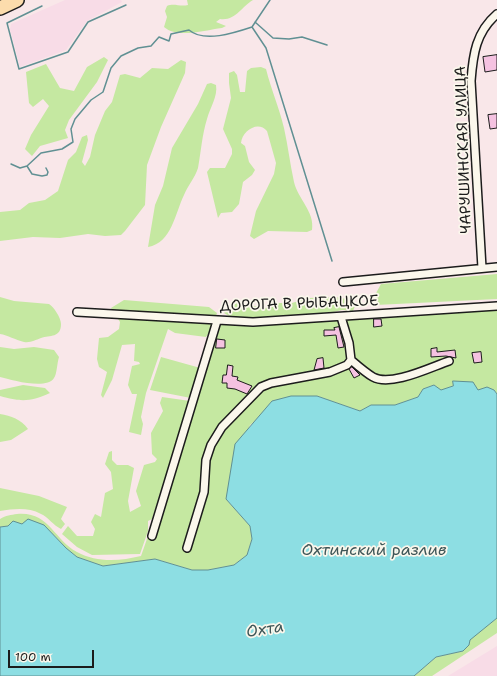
<!DOCTYPE html>
<meta charset="utf-8">
<style>
body{margin:0}
#map{position:relative;width:497px;height:676px;overflow:hidden;background:#f9e7e9;font-family:"Shantell Sans",sans-serif}
canvas{display:block}
.scale{position:absolute;left:8px;top:650px;width:86px;height:18px;box-sizing:border-box;border:2px solid #1c1c1c;border-top:0;padding-left:5px;font-size:12px;line-height:14px;white-space:nowrap;color:#1c1c1c;-webkit-text-stroke:3px #fbf7ec;paint-order:stroke}
</style>
<div id="map">
<canvas width="497" height="676"></canvas>
<div class="scale">100 m</div>
</div>
<script>
const g = document.querySelector('canvas').getContext('2d');
g.lineJoin = 'round';
function paint(path, color) { g.fillStyle = color; g.fill(path, 'evenodd'); }
function strokePath(path, color, width, dash) { g.strokeStyle = color; g.lineWidth = width; g.lineCap = dash ? 'butt' : 'round'; g.setLineDash(dash || []); g.stroke(path); }
function label(font, color, halo, rows, align = 'center') {
  g.font = font + ' "Shantell Sans",sans-serif'; g.lineWidth = 3.5; g.setLineDash([]); g.textBaseline = 'middle'; g.strokeStyle = halo; g.fillStyle = color; for (const [text, x, y, turn = 0] of rows) {
    g.save(); g.translate(x, y); g.rotate((+turn || 0) * Math.PI / 180); g.textAlign = isNaN(turn) ? turn : align; if (halo) g.strokeText(text, 0, 0); g.fillText(text, 0, 0); g.restore();
  }
}
paint(new Path2D(`
 M65,0H121L122,2L87,21L66,50L20,67L10,29L11,24Z
 M497,646V676H448Z`), '#f8dce7');
paint(new Path2D(`
 M187,0H253C241,7 236,21 220,19L216,22L226,26L222,28C205,30 178,39 164,27L167,17L165,11L167,6C174,3 180,7 188,5Z
 M104,57L108,60L97,82L69,120L65,130L68,138L40,146L32,156L25,149L31,135L49,106L43,99L33,107L29,103L26,72L46,64L60,88L74,91L87,67Z
 M181,60L186,62L185,73L161,127L147,165L145,205L125,231L121,235L105,236L88,234L60,238L33,237L0,241V212L20,210L29,203L45,200L58,191L68,160L76,152L82,137L87,135L88,140L82,162L85,166L90,157L95,135L105,111L112,102L120,75L125,74L140,78L152,68L168,69Z
 M261,67L266,69C271,89 279,107 284,128C288,146 290,164 294,182C298,199 315,212 312,230L307,232L268,231L254,239L250,236L256,211L274,174L276,163L267,131C258,120 242,131 241,143L245,146L249,162L255,170L252,175L243,182L239,204L232,212L221,213L218,218L207,172L210,168H225L232,154V149L223,129L231,98L229,83V73L234,71L237,75L240,92H245L247,71L251,68Z
 M211,83L216,85C218,96 210,108 207,119C202,135 201,152 198,168C195,178 188,185 184,195C175,213 172,243 148,247L155,205L163,186L172,148L198,104L207,84Z
 M497,274V299L376,305L375,295L381,284Z
 M0,297L14,301L49,304C54,307 61,318 61,324C61,338 50,335 41,338C35,340 31,343 24,342C15,340 8,335 0,334Z
 M335,297L347,299L355,306L353,311L342,310L317,316L253,320L234,319L224,313L226,309L237,303L267,308L277,303H292L308,298Z
 M124,300L209,307L217,313L211,330L206,337L175,333L168,329L146,393L141,417L143,424L141,435L129,432L137,394H132L128,385L132,366L140,364L139,362L134,361L135,344L122,345L112,380L103,398L101,395L107,372L99,367L97,359L99,338L108,337L119,329L120,322L111,308Z
 M497,307V394L494,390L478,391L453,381V386L441,391L434,385L423,389L418,397L395,405H371L360,411L317,396L272,401L262,415L250,425L226,499L250,526L252,539L247,555L234,565L208,570H192L155,559L103,566L77,557L66,548L44,525L22,524L0,527V519C6,515 11,515 17,514C49,511 54,540 77,552C97,563 120,561 141,556L196,399L150,390L161,357L204,369L219,323Z
 M0,347L14,349L34,347L54,350L59,357C57,363 57,374 54,378C47,390 11,380 0,377Z
 M23,385L45,388L50,393C30,402 21,402 0,396V390Z
 M162,397L190,401L152,519L148,521V531L140,554L92,555L77,547L62,534L68,526L77,536H93L95,529L91,522L95,514L101,517L105,493L113,489L111,472L105,464L109,452L112,451V460L117,465H128L134,468L128,501L130,512L141,506L136,491L144,465L155,462L157,459L152,454L151,433L163,411L160,403Z
 M0,414C11,416 21,419 28,429L11,440L0,442Z
 M0,488L39,496L67,507L61,519L65,524L61,529C53,525 48,517 41,514C28,507 14,509 0,511Z
 M497,618V633L432,676H414L436,657L463,651L469,640Z`), '#c5e8a1');
const water = new Path2D(`
 M453,381L473,382L478,390L487,387L494,390L497,394V618L470,640L469,645L463,651L436,657L414,676H0V527L8,526L13,521L22,524L28,519L44,525L66,548L77,557L103,566L155,559L192,570H208L234,565L247,555L252,539L250,526L226,499L235,444L272,401L291,396H317L360,411L371,405H395L418,397L423,389L434,385L441,390L453,386Z`);
paint(water, '#8ddee3');
strokePath(water, '#609093', 1);
strokePath(new Path2D(`
 M42,6L7,23L19,69L68,52L88,22L126,5
 M255,22L273,38L289,39L302,37L327,45
 M252,27L266,48L332,261
 M11,164L20,168L27,166L41,153L62,149L73,142L71,129L75,119L91,100L103,92L111,68L121,56L138,48L151,46L159,37L169,41L171,34L189,30C204,43 234,33 252,27L270,0
 M27,166L32,174L42,176L47,175L48,172L46,168`), '#609093', 1.5);
const building = new Path2D(`
 M497,55V70L485,72L483,57Z
 M497,114V128L490,129L488,115Z
 M374,319H381L382,326L374,327Z
 M339,327L344,347L338,348L336,335L324,336V330H335L334,328Z
 M217,339L225,340V348H216Z
 M437,348V352L455,350L456,358L446,356L431,357V349Z
 M481,352L482,362L474,363L472,353Z
 M323,358L324,368L314,370L317,359Z
 M228,365L233,366L232,376L238,377L237,380L252,386L247,394L235,389L227,388V383H222L223,375H226Z
 M352,367L360,375L354,378L349,369Z`);
paint(building, '#f5c2e1');
strokePath(building, '#1c1c1c', 1);
const street = new Path2D(`
 M482,268L471,81C473,54 476,32 497,14
 M343,282L497,267
 M77,312L253,322L497,306
 M341,317L349,343L351,360
 M152,536L217,321
 M187,548L204,492L206,460L211,445L222,427L261,387L271,383L330,372L347,365L351,360C358,366 366,373 373,377C391,387 431,367 449,361`);
const highway = new Path2D(`
 M0,8L17,0`);
strokePath(street, '#1c1c1c', 10);
strokePath(highway, '#1c1c1c', 16);
strokePath(street, '#fbf7ec', 7);
strokePath(highway, '#fcdcac', 13);
label('15px', '#1c1c1c', '#fbf7ec', [
 ["ЧАРУШИНСКАЯ УЛИЦА",464,150,-92],
 ["ДОРОГА В РЫБАЦКОЕ",299,304,-2]
]);
label('italic 16px', '#3e5658', '#fbf7ec', [
 ["Охтинский разлив",374,551],
 ["Охта",265,630,-9]
]);
</script>
